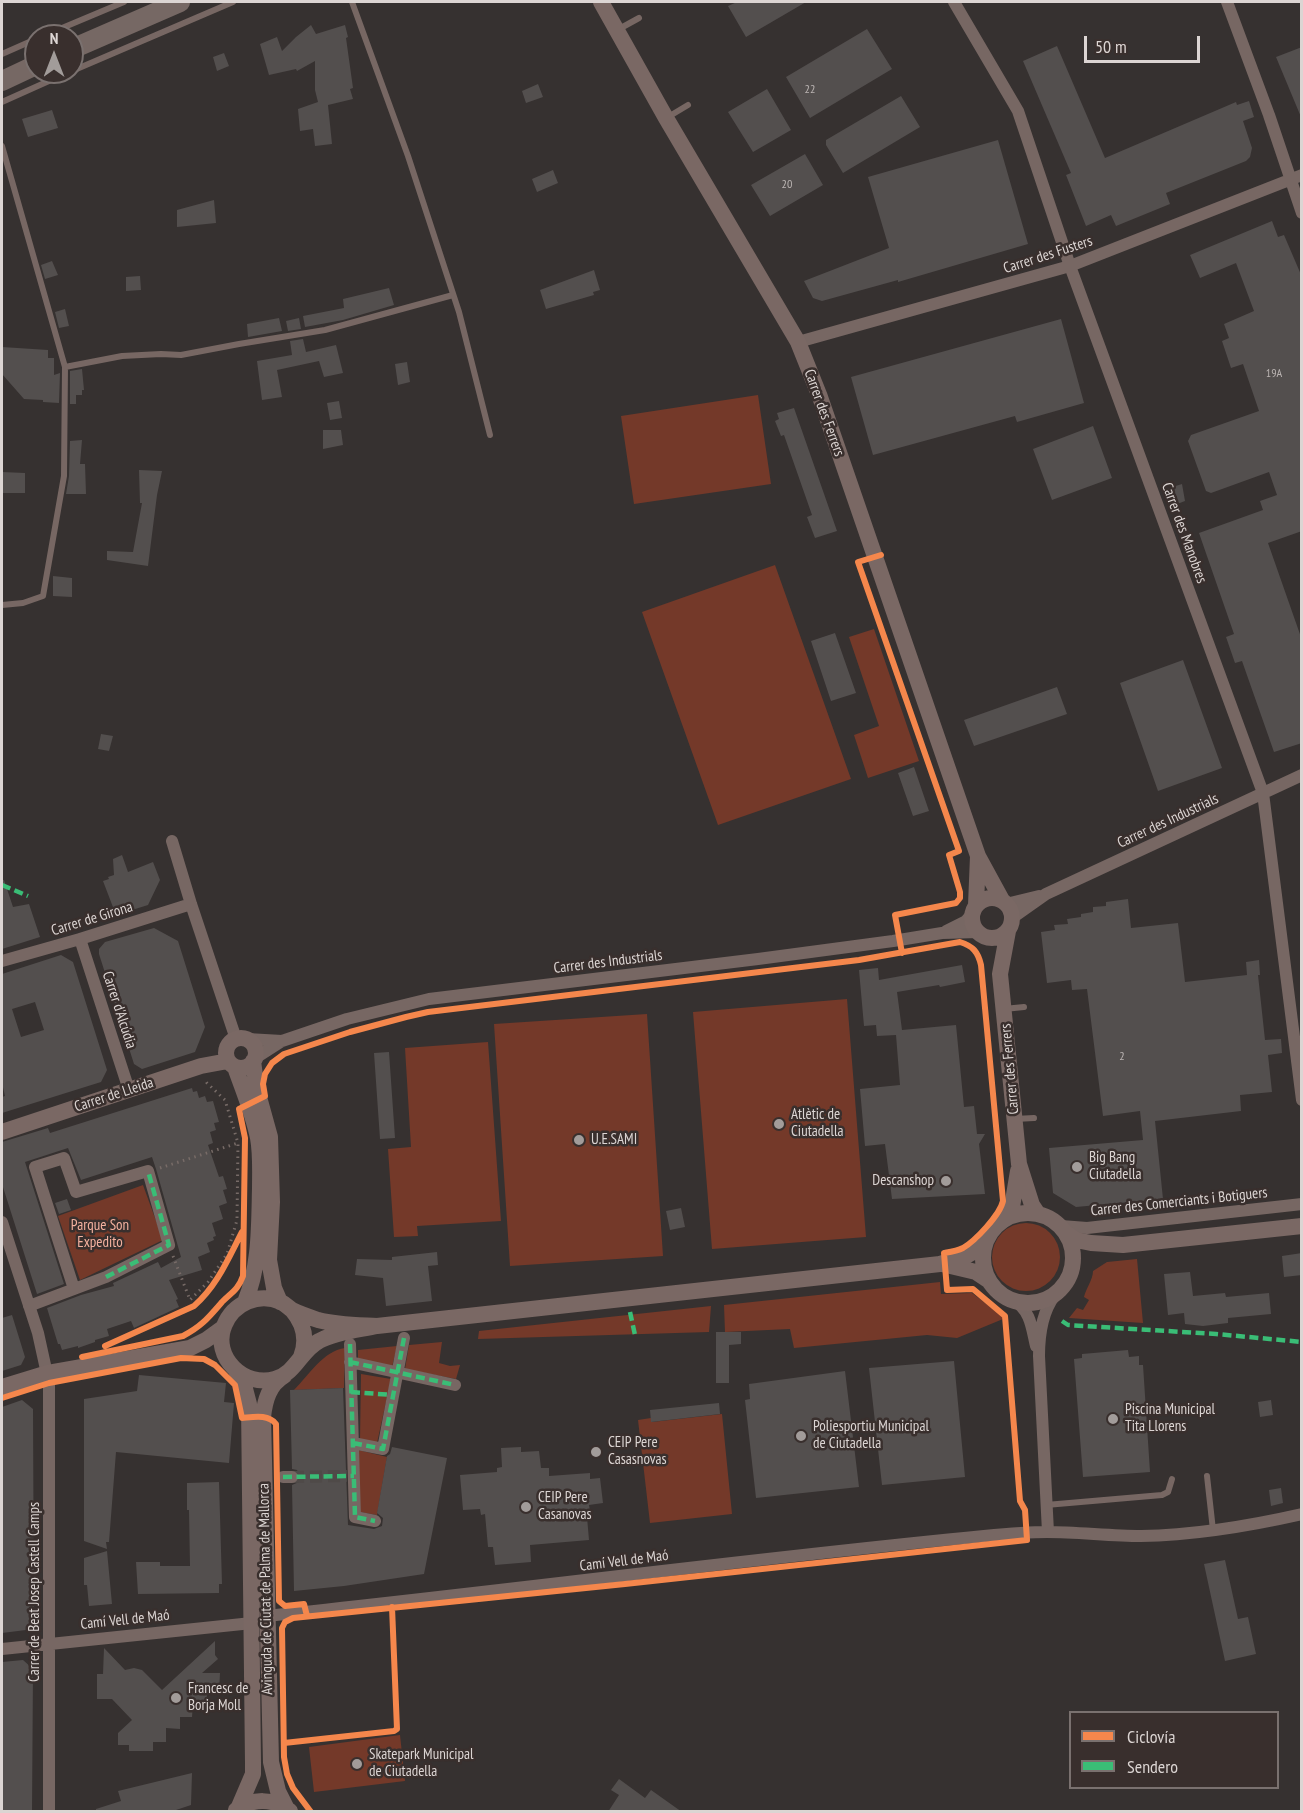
<!DOCTYPE html>
<meta charset="utf-8">
<style>
body{margin:0}
#map{position:relative;width:1303px;height:1813px;overflow:hidden;background:#363130;font-family:"PT Sans Narrow",sans-serif}
canvas{display:block}
.frame{position:absolute;inset:0;border:3px solid #dcd5d3;pointer-events:none}
.legend{position:absolute;left:1069px;top:1711px;width:210px;height:78px;box-sizing:border-box;background:#392f2d;border:2px solid #7a716f;margin:0;padding:8px 10px;list-style:none;font-size:18px;color:#dcd5d3}
.legend li{display:flex;align-items:center;gap:12px;height:30px}
.legend b{width:30px;border:2px solid #7a716f}
.north{position:absolute;left:24px;top:24px;width:60px;height:60px;box-sizing:border-box;background:#392f2d;border:2px solid #7a716f;border-radius:50%;rotate:0deg;font-size:16px;font-weight:700;line-height:24px;text-align:center;color:#dcd5d3}
.north::after{content:'';display:block;margin:auto;width:21px;height:27px;background:#a29c9a;clip-path:polygon(50% 0,100% 100%,50% 72%,0 100%)}
.scale{position:absolute;left:1084px;top:36px;width:116px;height:27px;box-sizing:border-box;border:3px solid #dcd5d3;border-top:0;padding-left:8px;font-size:18px;line-height:21px;white-space:nowrap;color:#dcd5d3;-webkit-text-stroke:4px #392f2d;paint-order:stroke}
</style>
<div id="map">
<canvas width="1303" height="1813"></canvas>
<div class="frame"></div>
<ul class="legend">
<li><b style="height:8px;background:#f5874c"></b>Ciclovía</li>
<li><b style="height:8px;background:#3abd76"></b>Sendero</li>
</ul>
<div class="north">N</div>
<div class="scale">50 m</div>
</div>
<script>
const g = document.querySelector('canvas').getContext('2d');
g.lineJoin = 'round';
function paint(path, color) { g.fillStyle = color; g.fill(path, 'evenodd'); }
function strokePath(path, color, width, dash) { g.strokeStyle = color; g.lineWidth = width; g.lineCap = dash ? 'butt' : 'round'; g.setLineDash(dash || []); g.stroke(path); }
function label(font, color, halo, rows, align = 'center') {
  g.font = font + ' "PT Sans Narrow",sans-serif'; g.lineWidth = 5; g.setLineDash([]); g.textBaseline = 'middle'; g.strokeStyle = halo; g.fillStyle = color; for (const [text, x, y, turn = 0] of rows) {
    g.save(); g.translate(x, y); g.rotate((+turn || 0) * Math.PI / 180); g.textAlign = isNaN(turn) ? turn : align; if (halo) g.strokeText(text, 0, 0); g.fillText(text, 0, 0); g.restore();
  }
}
paint(new Path2D(`
 M758,395L771,484L634,504L621,416Z
 M775,565L851,779L718,825L642,612Z
 M874,629L919,761L868,778L854,735L879,726L849,637Z
 M847,999L866,1237L712,1249L693,1012Z
 M647,1014L663,1256L510,1266L494,1024Z
 M488,1042L501,1221L417,1226L418,1236L394,1237L388,1149L411,1147L405,1048Z
 M143,1185L163,1240L80,1280L58,1216Z
 M992 1257a34 34 0 1 1 68 0a34 34 0 1 1-68 0Z
 M1137,1259L1143,1323L1069,1318L1077,1308L1083,1310L1089,1300L1084,1297C1086,1288 1093,1280 1093,1271L1107,1262Z
 M940,1282L941,1294L972,1293L1001,1315L1003,1319L957,1338L927,1335L794,1348L790,1329L725,1332L724,1305Z
 M711,1306L709,1332L478,1339L479,1331Z
 M442,1342L439,1363L450,1366L460,1365L456,1379L405,1369L409,1345Z
 M397,1346L392,1367L358,1361V1350Z
 M345,1348L344,1388L294,1390C309,1375 323,1351 345,1348Z
 M361,1374L391,1379L377,1443L360,1440Z
 M722,1414L732,1514L650,1523L638,1420L651,1418L652,1422Z
 M358,1450L387,1457L377,1515L360,1512Z
 M400,1735L405,1781L314,1792L309,1747Z`), '#743929');
paint(new Path2D(`
 M737,2H806L746,37L728,6Z
 M311,25L316,34L345,25L348,37L346,38L353,88L350,89L353,99L328,105L332,144L315,146L313,129L300,131L298,109L318,102L315,90V61L297,71L296,69L269,75L260,44L277,37L282,51L296,37Z
 M867,29L892,69L810,118L786,77Z
 M1057,46L1105,158L1236,102L1237,105L1249,101L1254,117L1243,121L1252,148L1250,157L1246,161L1166,193L1170,204L1116,226L1111,215L1086,226L1066,175L1071,173L1023,61Z
 M1302,47V117H1301L1276,57Z
 M224,53L229,66L217,71L213,57Z
 M538,84L543,97L526,103L522,91Z
 M767,89L791,130L753,152L728,112Z
 M901,96L920,127L843,173L826,145V140Z
 M52,110L58,128L28,137L22,119Z
 M998,140L1028,244L898,282V280L822,301L813,298L804,281L889,248L868,177Z
 M805,154L823,185L770,216L751,185Z
 M553,170L558,183L537,192L532,179Z
 M214,200L216,223L177,227V210Z
 M1272,221L1278,237L1284,235L1302,277V531L1268,543L1302,640V743L1274,752L1242,661L1235,663L1226,637L1234,634L1199,533L1263,510L1260,501L1277,495L1269,472L1211,493L1206,491L1188,441L1191,435L1259,411L1243,364L1231,368L1222,341L1229,338L1224,324L1254,311L1236,263L1200,278L1190,255Z
 M52,261L58,275L45,279L41,265Z
 M594,270L600,290L593,292L594,295L546,309L540,290Z
 M140,276L141,290L126,291V277Z
 M389,288L394,305L343,320L305,327L303,316L344,308L343,299Z
 M65,309L69,326L59,328L55,312Z
 M279,318L282,331L248,337L247,324Z
 M299,318L301,329L288,331L286,321Z
 M1061,319L1084,403L1017,422L1015,416L873,455L851,377Z
 M303,339L306,352L336,345L343,373L324,377L319,361L277,370L282,397L262,400L257,361L292,355L290,341Z
 M2,347L48,350V358H54V375L60,373L59,403L43,402V400L24,399L2,374Z
 M407,362L410,382L398,385L395,364Z
 M82,369L84,390H82V395H76V404H70V371Z
 M339,401L342,418L330,420L327,403Z
 M794,408L837,531L815,538L807,517L812,515L784,435L781,436L775,421L779,419L777,413Z
 M1093,426L1112,478L1052,500L1033,449Z
 M323,430H341L343,445L323,449Z
 M82,440L80,464H85L86,494H66L69,476L70,441Z
 M139,470L162,471L157,495L148,566L107,560V551L133,552L142,503H140Z
 M2,472L25,473V493H2Z
 M1182,484L1185,501L1172,506L1166,489Z
 M53,576L72,578V597L53,596Z
 M835,633L856,693L831,701L811,641Z
 M1183,660L1222,768L1158,791L1120,683Z
 M1057,687L1067,714L974,746L964,720Z
 M101,734L113,736L109,751L98,749Z
 M914,767L929,811L913,816L898,773Z
 M122,855L128,872L153,862L160,880L148,905L116,915L103,881L109,879L108,877L114,875L113,859Z
 M2,880H4L13,907L29,904L40,937L2,949Z
 M1128,899L1131,928L1178,923L1185,982L1247,975L1246,962L1259,960L1260,975H1258L1265,1040L1281,1039L1282,1053L1268,1055L1272,1092L1240,1095L1241,1111L1155,1121L1163,1199L1076,1207L1053,1193L1049,1148L1143,1140L1140,1111L1103,1116L1087,989L1072,990L1071,980L1047,983L1041,932L1055,930L1054,925L1068,924L1067,919L1081,917V914L1093,912V907L1106,906V902Z
 M154,928L178,941L205,1027L195,1052L142,1069L134,1064L99,954V949L105,942Z
 M61,955L73,962L107,1070L101,1082L2,1113V1097L5,1096L2,1083V974ZM35,1002L44,1030L21,1037L12,1009Z
 M962,965L965,982L940,987L939,985L897,992L902,1030L956,1025L964,1107L974,1106L977,1134H985L979,1144L985,1194L892,1199L885,1144L865,1146L860,1089L900,1085L896,1035L877,1036L876,1025L864,1026L859,970L878,968L879,980Z
 M389,1052L395,1138L380,1139L374,1053Z
 M192,1088L193,1092L197,1091L199,1098L205,1096L207,1102L213,1101L219,1122L214,1123L216,1130L210,1132L213,1143L208,1145L219,1177L223,1176L227,1189L223,1190L227,1203L219,1206L223,1219L212,1223L216,1236L213,1237L214,1240L207,1243L210,1252L198,1257L202,1270L169,1280L178,1299L176,1300L179,1307L134,1328L131,1321L107,1329L109,1336L95,1340V1342L78,1348V1346L62,1350L60,1344H58L47,1308L81,1295L114,1286L113,1283L158,1262L161,1268L181,1257L156,1169L152,1157L81,1180L68,1148L25,1162L64,1284L37,1294L2,1184V1142L48,1128L50,1133Z
 M67,1199L71,1210L59,1214L55,1203Z
 M681,1208L685,1227L670,1230L666,1211Z
 M437,1252L438,1265L428,1266L432,1301L386,1306L383,1278L355,1275L357,1259L392,1260V1257Z
 M1302,1253V1275L1284,1277L1282,1256Z
 M1190,1272L1193,1296L1225,1293L1226,1297L1269,1293L1271,1314L1228,1318V1323L1203,1326L1185,1324L1184,1313L1168,1315L1164,1274Z
 M12,1315L25,1357L21,1365L2,1371V1318Z
 M716,1332H741V1344L729,1345V1383H716Z
 M1128,1350L1129,1357L1139,1356V1365H1143L1150,1472L1083,1477L1074,1359L1082,1358V1354Z
 M954,1361L965,1477L882,1485L869,1368Z
 M845,1371L859,1487L756,1498L745,1400L750,1399L749,1384Z
 M139,1375L226,1383L224,1402L234,1403L229,1463L116,1452L109,1542H106L107,1549L84,1541V1399L137,1391Z
 M343,1388L348,1525L374,1529L382,1526L383,1518L377,1513L387,1456L390,1454L392,1447L447,1458L424,1574L344,1586L294,1591L292,1485L299,1482L300,1476L297,1470L292,1469L290,1390Z
 M22,1400L33,1409L34,1629L2,1633V1407Z
 M1271,1400L1273,1415L1260,1417L1258,1402Z
 M719,1403L720,1414L651,1422L650,1410Z
 M521,1447V1452L539,1451L541,1468H549V1476L590,1473V1479L600,1478L603,1503L589,1505L591,1517H587L589,1540L530,1545L531,1562L495,1565L493,1547H488L485,1514L481,1515L480,1509L463,1510L460,1475L497,1472V1468L502,1467L501,1448Z
 M219,1482L222,1584H219V1593L138,1594L136,1562H160V1566H190L189,1510H187V1483Z
 M1281,1488L1283,1503L1271,1506L1269,1490Z
 M107,1551L112,1604L89,1606L87,1585H84V1558Z
 M1225,1560L1238,1619L1248,1617L1256,1654L1225,1661L1204,1564Z
 M215,1641V1655L218,1659L202,1673H220L219,1692H207V1703H193L192,1717H180V1729L166,1728V1742H153V1751H129V1745H118V1733L132,1720L112,1699H97V1674H103L104,1648L125,1670L134,1668L142,1670L162,1690Z
 M23,1660L33,1669L32,1812H2V1662Z
 M192,1773L191,1805L170,1812H96V1809L121,1801L118,1791Z
 M619,1779L645,1798L651,1790L682,1812H608L619,1795L611,1790Z`), '#534f4e');
strokePath(new Path2D(`
 M292,1477L347,1476`), '#4f4a48', 12, [12, 6]);
strokePath(new Path2D(`
 M160,1168L238,1143
 M173,1256L190,1300L208,1282L227,1254L237,1220L238,1143L225,1100L207,1083L205,1079`), '#776b67', 3, [1.5, 4.5]);
strokePath(new Path2D(`
 M352,2L408,156L459,312L490,435
 M619,29L639,18
 M43,36L124,2
 M2,54L36,39
 M72,71L233,2
 M2,102L69,72
 M668,117L688,105
 M2,146L65,367L64,476L43,596L23,603L2,605
 M65,367L122,356L161,354L181,355L239,344L325,330L453,295
 M1004,1009L1024,1007
 M1015,1119L1034,1118
 M1207,1476L1213,1530
 M1046,1505L1162,1495L1168,1492L1172,1479`), '#776763', 6);
strokePath(new Path2D(`
 M954,2L1018,111L1070,266L1263,793L1302,1100
 M1227,2L1269,115L1302,213
 M798,342L1070,266L1302,175
 M172,841L191,904L236,1039
 M1006,904L1039,896
 M1012,918L1046,894L1302,775
 M946,931L966,921L972,914
 M80,939L129,1090
 M2,961L80,939L191,904
 M247,1039L282,1041
 M254,1059L282,1041L347,1019L429,999L758,959L893,941L942,933L979,932
 M2,1222L38,1333L49,1383V1812
 M1061,1226L1087,1228L1302,1204
 M1014,1301C1031,1310 1032,1330 1036,1346
 M29,1306L106,1277L169,1245L148,1171L76,1192L64,1158L35,1167L74,1289
 M350,1344L355,1517L375,1521
 M350,1362L455,1385
 M353,1443L383,1449L404,1338
 M283,1477H292
 M1048,1532L1039,1356C1039,1335 1042,1312 1055,1295
 M267,1616C506,1591 745,1559 984,1536C1005,1534 1026,1532 1047,1532C1078,1532 1110,1536 1141,1536C1195,1535 1249,1526 1302,1514
 M2,1649L252,1623`), '#776763', 12);
strokePath(new Path2D(`
 M601,2L666,118L798,342L820,397L978,856L1002,900
 M972 918a20 20 0 1 1 40 0a20 20 0 1 1-40 0Z
 M976,905L978,856
 M1008,931L1000,974L1019,1164L1032,1205L1038,1214
 M226 1053a15 15 0 1 1 30 0a15 15 0 1 1-30 0Z
 M253,1061L257,1090L270,1137L272,1202L269,1260L274,1288L280,1302
 M235,1067C243,1090 253,1113 258,1138C261,1154 260,1172 260,1188C259,1227 260,1266 245,1302
 M2,1132L201,1066L228,1061
 M983 1258a45 45 0 1 1 90 0a45 45 0 1 1-90 0Z
 M1006,1218L1012,1207L1018,1171
 M1066,1233L1076,1240L1091,1243L1123,1245L1302,1226
 M942,1264L976,1272L988,1280
 M292,1310C304,1324 308,1339 301,1357
 M377,1326C357,1325 337,1325 318,1320C309,1317 300,1314 292,1310C288,1307 285,1304 281,1302C259,1292 233,1303 224,1326C212,1357 244,1388 275,1379C296,1373 301,1350 319,1341C336,1332 358,1330 377,1326L940,1264L966,1256L985,1245
 M236,1371L243,1381L249,1404L253,1764V1774L238,1809
 M284,1376C269,1385 265,1400 263,1417L271,1762L278,1791L287,1809
 M2,1387L48,1373L190,1348L206,1340L224,1327
 M236,1810C253,1798 273,1798 290,1811`), '#7a6864', 16);
strokePath(new Path2D(`
 M72,49L180,2
 M2,81L36,65`), '#766864', 20);
strokePath(new Path2D(`
 M2,885L28,896
 M106,1277L169,1245L148,1171
 M630,1312L635,1335
 M1062,1321L1068,1325L1216,1334L1302,1342
 M350,1344L355,1517L375,1521
 M350,1362L455,1385
 M351,1392L393,1395
 M353,1443L383,1449L404,1338
 M283,1477L354,1476`), '#3abd76', 4.5, [9, 4.5]);
strokePath(new Path2D(`
 M881,555L858,562L959,851L949,855L960,892V898L956,903L895,915L902,953
 M105,1346L194,1306C217,1286 228,1259 242,1232
 M82,1357L183,1336C202,1326 208,1318 222,1302C232,1292 238,1290 243,1276L245,1138L239,1109L265,1096L263,1084L265,1074L272,1063L284,1054L350,1032L406,1017L428,1012L859,960L960,942C973,946 978,952 981,965L1003,1201C1000,1215 975,1241 963,1248C957,1251 950,1252 944,1253L947,1290L973,1289L1005,1316L1020,1501L1025,1510L1027,1540L625,1584L293,1618L285,1622L282,1628L284,1757L287,1774L293,1788L311,1812
 M2,1398L49,1383L181,1358L204,1359L215,1365L235,1385L242,1418C254,1417 268,1414 276,1424L279,1601L285,1606L304,1604L307,1616
 M284,1743L394,1731L397,1729L392,1607`), '#f5874c', 6);
for (const [x, y, r, color] of [
 [779,1124,6,"#a29c9a"],
 [579,1140,6,"#a29c9a"],
 [1077,1167,6,"#a29c9a"],
 [946,1181,6,"#a29c9a"],
 [1113,1419,6,"#a29c9a"],
 [801,1436,6,"#a29c9a"],
 [596,1452,6,"#a29c9a"],
 [526,1507,6,"#a29c9a"],
 [176,1698,6,"#a29c9a"],
 [357,1764,6,"#a29c9a"]
]) { const dot = new Path2D(); dot.arc(x, y, r, 0, 2 * Math.PI); g.fillStyle = color; g.fill(dot); strokePath(dot, '#392f2d', 2); }
label('12px', '#bab4b2', null, [
 ["22",810,90],
 ["20",787,185],
 ["19A",1274,374],
 ["2",1122,1057]
]);
label('15px', '#dcd5d3', '#392f2d', [
 ["Carrer des Fusters",1048,255,-18],
 ["Carrer des Ferrers",824,413,70],
 ["Carrer des Manobres",1184,533,70],
 ["Carrer des Industrials",1168,821,-25],
 ["Carrer de Girona",92,919,-17],
 ["Carrer des Industrials",608,962,-7],
 ["Carrer d'Alcúdia",119,1010,72],
 ["Carrer des Ferrers",1010,1069,-95],
 ["Carrer de Lleida",114,1095,-18],
 ["Carrer des Comerciants i Botiguers",1179,1202,-6],
 ["Camí Vell de Maó",624,1561,-7],
 ["Avinguda de Ciutat de Palma de Mallorca",266,1589,-91],
 ["Carrer de Beat Josep Castell Camps",35,1592,-90],
 ["Camí Vell de Maó",125,1620,-6]
]);
label('15px', '#dcd5d3', '#392f2d', [
 ["Atlètic de",791,1115],
 ["Ciutadella",791,1132],
 ["U.E.SAMI",591,1140],
 ["Big Bang",1089,1158],
 ["Ciutadella",1089,1175],
 ["Descanshop",934,1181,"right"],
 ["Piscina Municipal",1125,1410],
 ["Tita Llorens",1125,1427],
 ["Poliesportiu Municipal",813,1427],
 ["de Ciutadella",813,1444],
 ["CEIP Pere",608,1443],
 ["Casasnovas",608,1460],
 ["CEIP Pere",538,1498],
 ["Casanovas",538,1515],
 ["Francesc de",188,1689],
 ["Borja Moll",188,1706],
 ["Skatepark Municipal",369,1755],
 ["de Ciutadella",369,1772]
], 'left');
label('15px', '#f4b19f', '#392f2d', [
 ["Parque Son",100,1226],
 ["Expedito",100,1243]
]);
</script>
